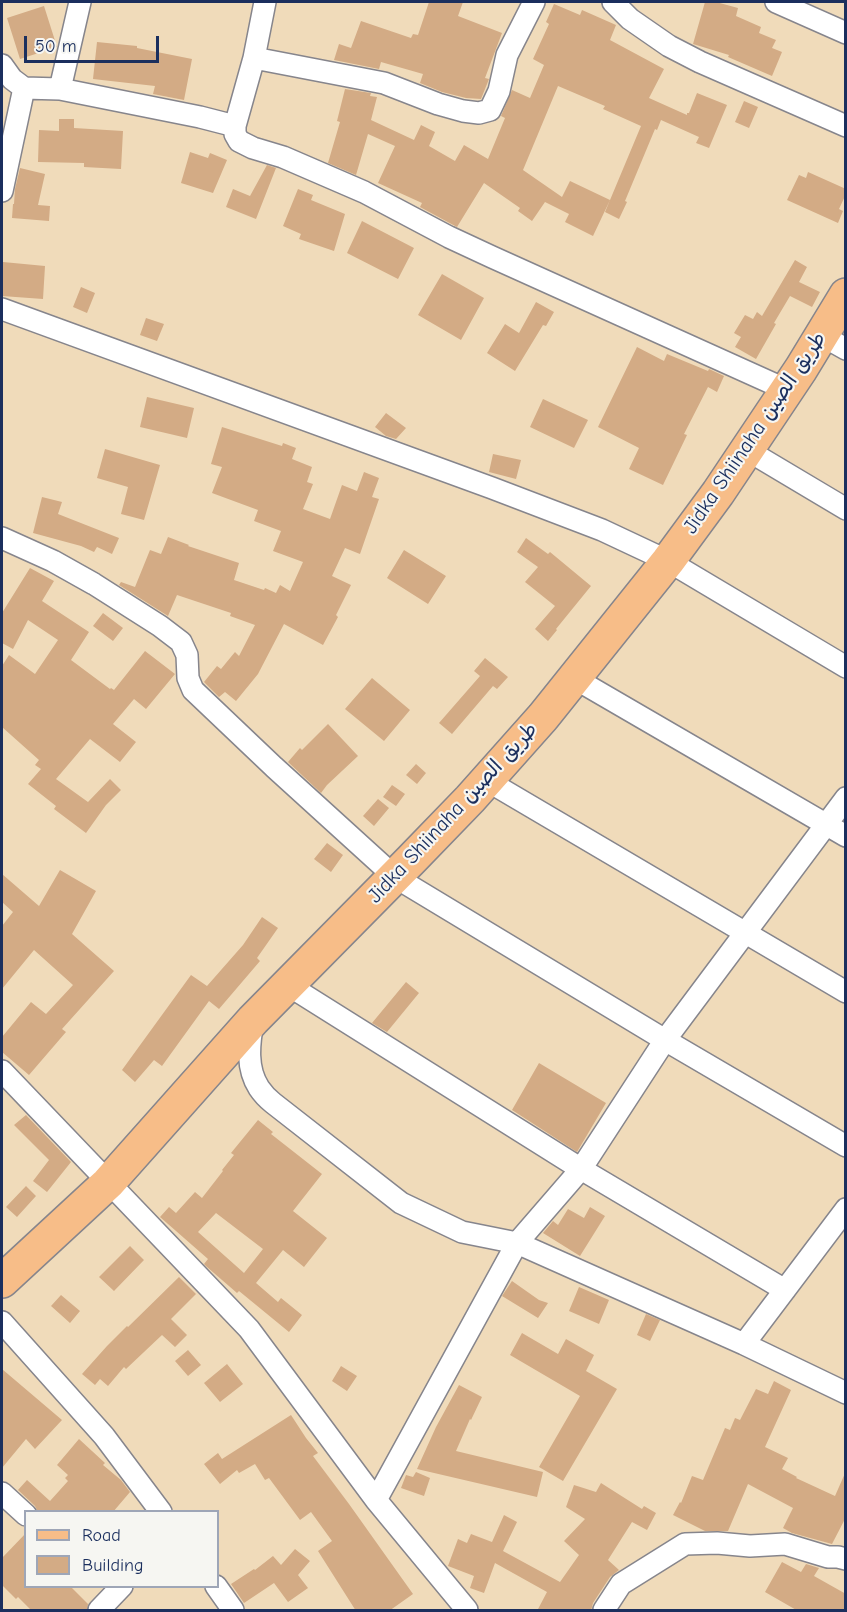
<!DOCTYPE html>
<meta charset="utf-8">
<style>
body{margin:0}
#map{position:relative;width:847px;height:1612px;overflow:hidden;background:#f0dbba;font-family:"Comic Neue",sans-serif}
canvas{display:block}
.frame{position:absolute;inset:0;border:3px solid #1b2f5e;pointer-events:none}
.legend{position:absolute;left:24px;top:1510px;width:195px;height:78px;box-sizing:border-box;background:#f6f6f2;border:2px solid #9ea6b7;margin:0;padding:8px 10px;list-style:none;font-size:18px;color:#1b2f5e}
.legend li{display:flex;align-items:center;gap:12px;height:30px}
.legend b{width:30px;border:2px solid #9ea6b7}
.scale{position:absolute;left:24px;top:36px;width:135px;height:27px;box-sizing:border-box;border:3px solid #1b2f5e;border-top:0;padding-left:8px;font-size:18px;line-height:21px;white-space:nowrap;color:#1b2f5e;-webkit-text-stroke:4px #f6f6f2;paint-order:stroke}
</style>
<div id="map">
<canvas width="847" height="1612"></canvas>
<div class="frame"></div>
<ul class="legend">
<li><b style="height:8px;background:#f7bd88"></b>Road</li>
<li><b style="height:16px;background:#d3ab85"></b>Building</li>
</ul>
<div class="scale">50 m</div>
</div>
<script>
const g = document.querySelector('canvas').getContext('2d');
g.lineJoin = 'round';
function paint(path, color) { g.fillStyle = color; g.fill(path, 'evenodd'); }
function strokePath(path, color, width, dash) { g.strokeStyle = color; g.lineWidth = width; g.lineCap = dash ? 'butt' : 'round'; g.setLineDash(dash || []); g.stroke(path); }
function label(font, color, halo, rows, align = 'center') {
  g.font = font + ' "Comic Neue","Playpen Sans Arabic",sans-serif'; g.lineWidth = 4.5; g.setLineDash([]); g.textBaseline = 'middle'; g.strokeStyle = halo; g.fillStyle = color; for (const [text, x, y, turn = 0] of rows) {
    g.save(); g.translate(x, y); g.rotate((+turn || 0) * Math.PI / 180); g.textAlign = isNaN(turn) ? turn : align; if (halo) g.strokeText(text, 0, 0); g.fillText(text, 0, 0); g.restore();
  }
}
paint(new Path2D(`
 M429,2H463L458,16L502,33L485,78L489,79L481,99L466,98L442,92L420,83L423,74L381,62L379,69L334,60L339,44L351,48L361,21L411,38L413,34L418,35Z
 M705,2H716L738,8L736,16L761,27L759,33L776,40L772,48L782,52L772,76L728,57L729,55L693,44Z
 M554,4L580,15L582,10L616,25L610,40L664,69L649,98L687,115V113H689L697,93L727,105L709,148L696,143L699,137L661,120L657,130L655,129L625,201L627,202L619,219L605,212L641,126L603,109L605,106L558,86L523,170L562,197L570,181L610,200L593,236L565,222L569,214L545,202L532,221L518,211L520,208L484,183L457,227L420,207L422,203L378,183L395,146L368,134L356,175L328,163L340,122L337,121L345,89L371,93L370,96L377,97L371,120L414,140L421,125L435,132L429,146L455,161L464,145L488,159L505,118L501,116L512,90L530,98L544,65L533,59L549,24L546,22Z
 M44,6L57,47L20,59L7,18Z
 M97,42L137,46V48L192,59L184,100L153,94L155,86L93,79Z
 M744,101L758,107L749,128L735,122Z
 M59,119H74V128L123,131L121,169L84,167V163L38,162L39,130L59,131Z
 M190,152L208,158L210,153L227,160L213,193L181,183Z
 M267,165L276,168L256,219L226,207L233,189L250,196Z
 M20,168L45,174L38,205L50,206L49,221L12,218L13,204H14L15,189Z
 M808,172L846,189V194L839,209L843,211L838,223L787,200L799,175L806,178Z
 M298,189L313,195L311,200L345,214L334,251L299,239L301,234L283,226Z
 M362,221L414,248L398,279L347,253Z
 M795,260L807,267L799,282L820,292L812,307L790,296L774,323L776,324L756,359L735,347L741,337L734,333L745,315L753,319L757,312L762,316Z
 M3,262L45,266L43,299L2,296Z
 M442,274L484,298L461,340L418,315Z
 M81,287L95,293L87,313L73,307Z
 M536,302L554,312L546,326L543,325L515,371L487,353L505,324L519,333Z
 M146,318L164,324L157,341L140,335Z
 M637,347L664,361L667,354L708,371L709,369L724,376L717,392L708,387L684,434L687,435L663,485L629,469L639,448L598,427Z
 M147,397L194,408L187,438L140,427Z
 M543,399L588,420L574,448L530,427Z
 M386,413L406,428L396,439L386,436L375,427Z
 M222,427L282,446L283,443L296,448L292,459L312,467L307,482L313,484L303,509L330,519L342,485L357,491L364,472L379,478L372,497L379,499L360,554L345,548L332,576L351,585L336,615L338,617L323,645L284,624L258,674L236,701L225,692L219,697L204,682L217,666L221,669L235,652L239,656L255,625L230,616L231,613L177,595L168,616L119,585L121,582L135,587L150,550L161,554L168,537L189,545L188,546L239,563L234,580L264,590L265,588L276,593L280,585L290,591L303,562L273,551L281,531L254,521L258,510L212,493L222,467L211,464Z
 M105,449L160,465L144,520L121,514L128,487L97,478Z
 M493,454L521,460L516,479L489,472Z
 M42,497L62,502L58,514L119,538L112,554L97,547L94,552L81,546L33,533Z
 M526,538L548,554L550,552L591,586L556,629L557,630L548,641L535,629L555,606L525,582L538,567L517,552Z
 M404,550L446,576L428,604L387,578Z
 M30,568L54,581L42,601L89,632L71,660L110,689L111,688L114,690L145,651L175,674L146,709L134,699L113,724L136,742L120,762L90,739L56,779L88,802L110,779L121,790L106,805L86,833L54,809L56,806L28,784L41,769L35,765L39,760L2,727V666L9,655L35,674L58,640L28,620L13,649L2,643V613Z
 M103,613L123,628L113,641L93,626Z
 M485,658L508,677L497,689L493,686L452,734L439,723L480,676L474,671Z
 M372,678L410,710L384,741L345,709Z
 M328,724L358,756L327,785L321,793L288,762L300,748L302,750Z
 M416,764L426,773L417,784L406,775Z
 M392,785L405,794L396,806L383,797Z
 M378,799L389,808L374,826L363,816Z
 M327,843L343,855L331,872L314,859Z
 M60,870L96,891L72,934L114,971L62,1029L66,1032L29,1075L2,1052V1037L31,1002L46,1014L73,985L34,950L2,989V926L13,912L2,902V874L39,906Z
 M262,917L278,928L257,958L260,961L219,1009L209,1001L162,1066L154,1060L135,1082L122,1070L191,975L207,986L243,945Z
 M406,982L419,993L387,1032L372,1023Z
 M539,1063L606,1103L577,1152L512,1110Z
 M26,1115L71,1162L47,1192L33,1181L49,1160L14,1125Z
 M258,1120L273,1132L271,1134L322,1174L293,1211L327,1238L304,1267L283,1250L256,1283L278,1302L281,1298L302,1315L289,1332L239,1291L237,1293L207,1267L204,1264L208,1259L160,1217L169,1207L176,1213L195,1192L202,1198L223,1171L222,1170L234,1155L231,1153ZM216,1213L263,1249L244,1273L198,1232Z
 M26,1186L36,1196L17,1217L6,1207Z
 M590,1207L605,1216L580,1256L543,1233L553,1221L558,1225L568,1209L584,1218Z
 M130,1246L144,1260L114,1291L99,1277Z
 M179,1277L196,1294L171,1319L187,1335L175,1347L162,1335L126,1369L124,1367L108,1386L100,1379L95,1385L82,1374L107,1346L127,1326L128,1327Z
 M512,1281L539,1300L548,1303L538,1318L502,1296Z
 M579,1287L609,1300L599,1324L569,1311Z
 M61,1295L80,1311L70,1323L51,1306Z
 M646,1314L660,1320L650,1341L637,1335Z
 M522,1333L558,1354L566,1339L594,1355L586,1371L617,1389L563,1481L539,1467L580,1396L510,1355Z
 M188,1350L201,1365L188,1376L175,1361Z
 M227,1364L243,1384L220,1402L204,1383Z
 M341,1366L357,1376L347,1391L332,1381Z
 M2,1369L62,1420L35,1449L26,1439L2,1468Z
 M774,1381L791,1390L765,1447L788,1458L782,1469L797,1477L796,1478L835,1496L846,1471V1517L832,1544L792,1533L783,1528L793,1508L748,1484L728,1531H705L673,1515L680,1502L681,1503L692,1476L703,1480L725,1428L730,1430L735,1418L740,1420L756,1389L768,1394Z
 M459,1385L482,1397L471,1420L470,1419L456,1451L543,1472L537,1497L417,1469L436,1427Z
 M291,1415L306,1438L318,1453L313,1456L349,1504L413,1594L389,1611H356L318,1551L332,1541L311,1512L300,1520L269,1478L265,1480L255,1464L239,1473L237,1470L220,1484L204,1464L218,1453L222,1459Z
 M79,1439L105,1463L103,1465L121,1480L130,1492L113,1512H38L35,1506L18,1490L27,1480L50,1501L68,1481L65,1478L68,1475L57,1465Z
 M416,1472L430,1478L424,1496L401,1488L406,1475L413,1477Z
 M601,1483L642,1509L644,1506L656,1513L647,1530L632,1522L608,1560L619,1570L610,1577L593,1603L591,1611H537L547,1592L495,1563L484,1593L470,1588L474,1576L448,1566L458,1539L467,1543L471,1534L492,1542L504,1515L517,1522L503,1551L560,1582L579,1555L564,1541L585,1519L566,1507L574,1485L596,1492Z
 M26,1533V1587H71L88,1604L87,1611H32L18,1597L16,1599L2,1585V1558Z
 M295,1549L310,1561L298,1575L308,1588L288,1602L274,1583L244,1603L231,1584L254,1569L255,1570L273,1556L281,1565Z
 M782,1562L801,1572L806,1564L819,1568L814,1576L846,1594V1611H798L765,1592Z`), '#d3ab85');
const street = new Path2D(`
 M613,2L630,19L669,46L700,62L846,126
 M776,2L846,33
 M254,58L384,83L438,104L463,111L479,113L490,110L499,91L507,55L534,2
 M2,65L12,79L24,88L2,191
 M24,88L60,89L200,117L235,126V134L239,141L253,148L283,157L364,192L449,237L492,257L787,390
 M60,89L80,2
 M235,126L254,58L265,2
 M2,309L492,488L602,530L668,561L846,667
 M821,335L846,349
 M747,450L846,509
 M2,538L53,561L94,584L160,626L181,642L187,655L188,678L193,690L274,767L395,877L665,1040L846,1146
 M574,678L846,836
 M486,780L846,992
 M846,798L665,1040L581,1169L517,1243L744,1344L846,1393
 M288,985L581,1169L785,1290
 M253,1021C249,1044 246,1068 259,1088C263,1094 268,1099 273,1103L401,1203L462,1232L517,1243L376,1500
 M2,1071L249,1329L376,1500L467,1610
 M2,1322L104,1436L161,1512
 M744,1344L846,1209
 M2,1493L26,1515
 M216,1586L233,1610
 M99,1610L122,1586
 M604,1610L621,1584L685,1544L717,1543L750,1546L785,1544L828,1557H838L846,1559`);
const primary = new Path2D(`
 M2,1281L108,1183L253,1020L411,860L470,799L543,717L668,561L718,493L801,369L846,295`);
strokePath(street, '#86858c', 24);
strokePath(primary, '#86858c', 36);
strokePath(street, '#fff', 21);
strokePath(primary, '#f7bd88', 33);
label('21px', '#1b2f5e', '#f6f6f2', [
 ["Jidka Shiinaha طريق الصين",755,433,-56],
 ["Jidka Shiinaha طريق الصين",453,813,-47]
]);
</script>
